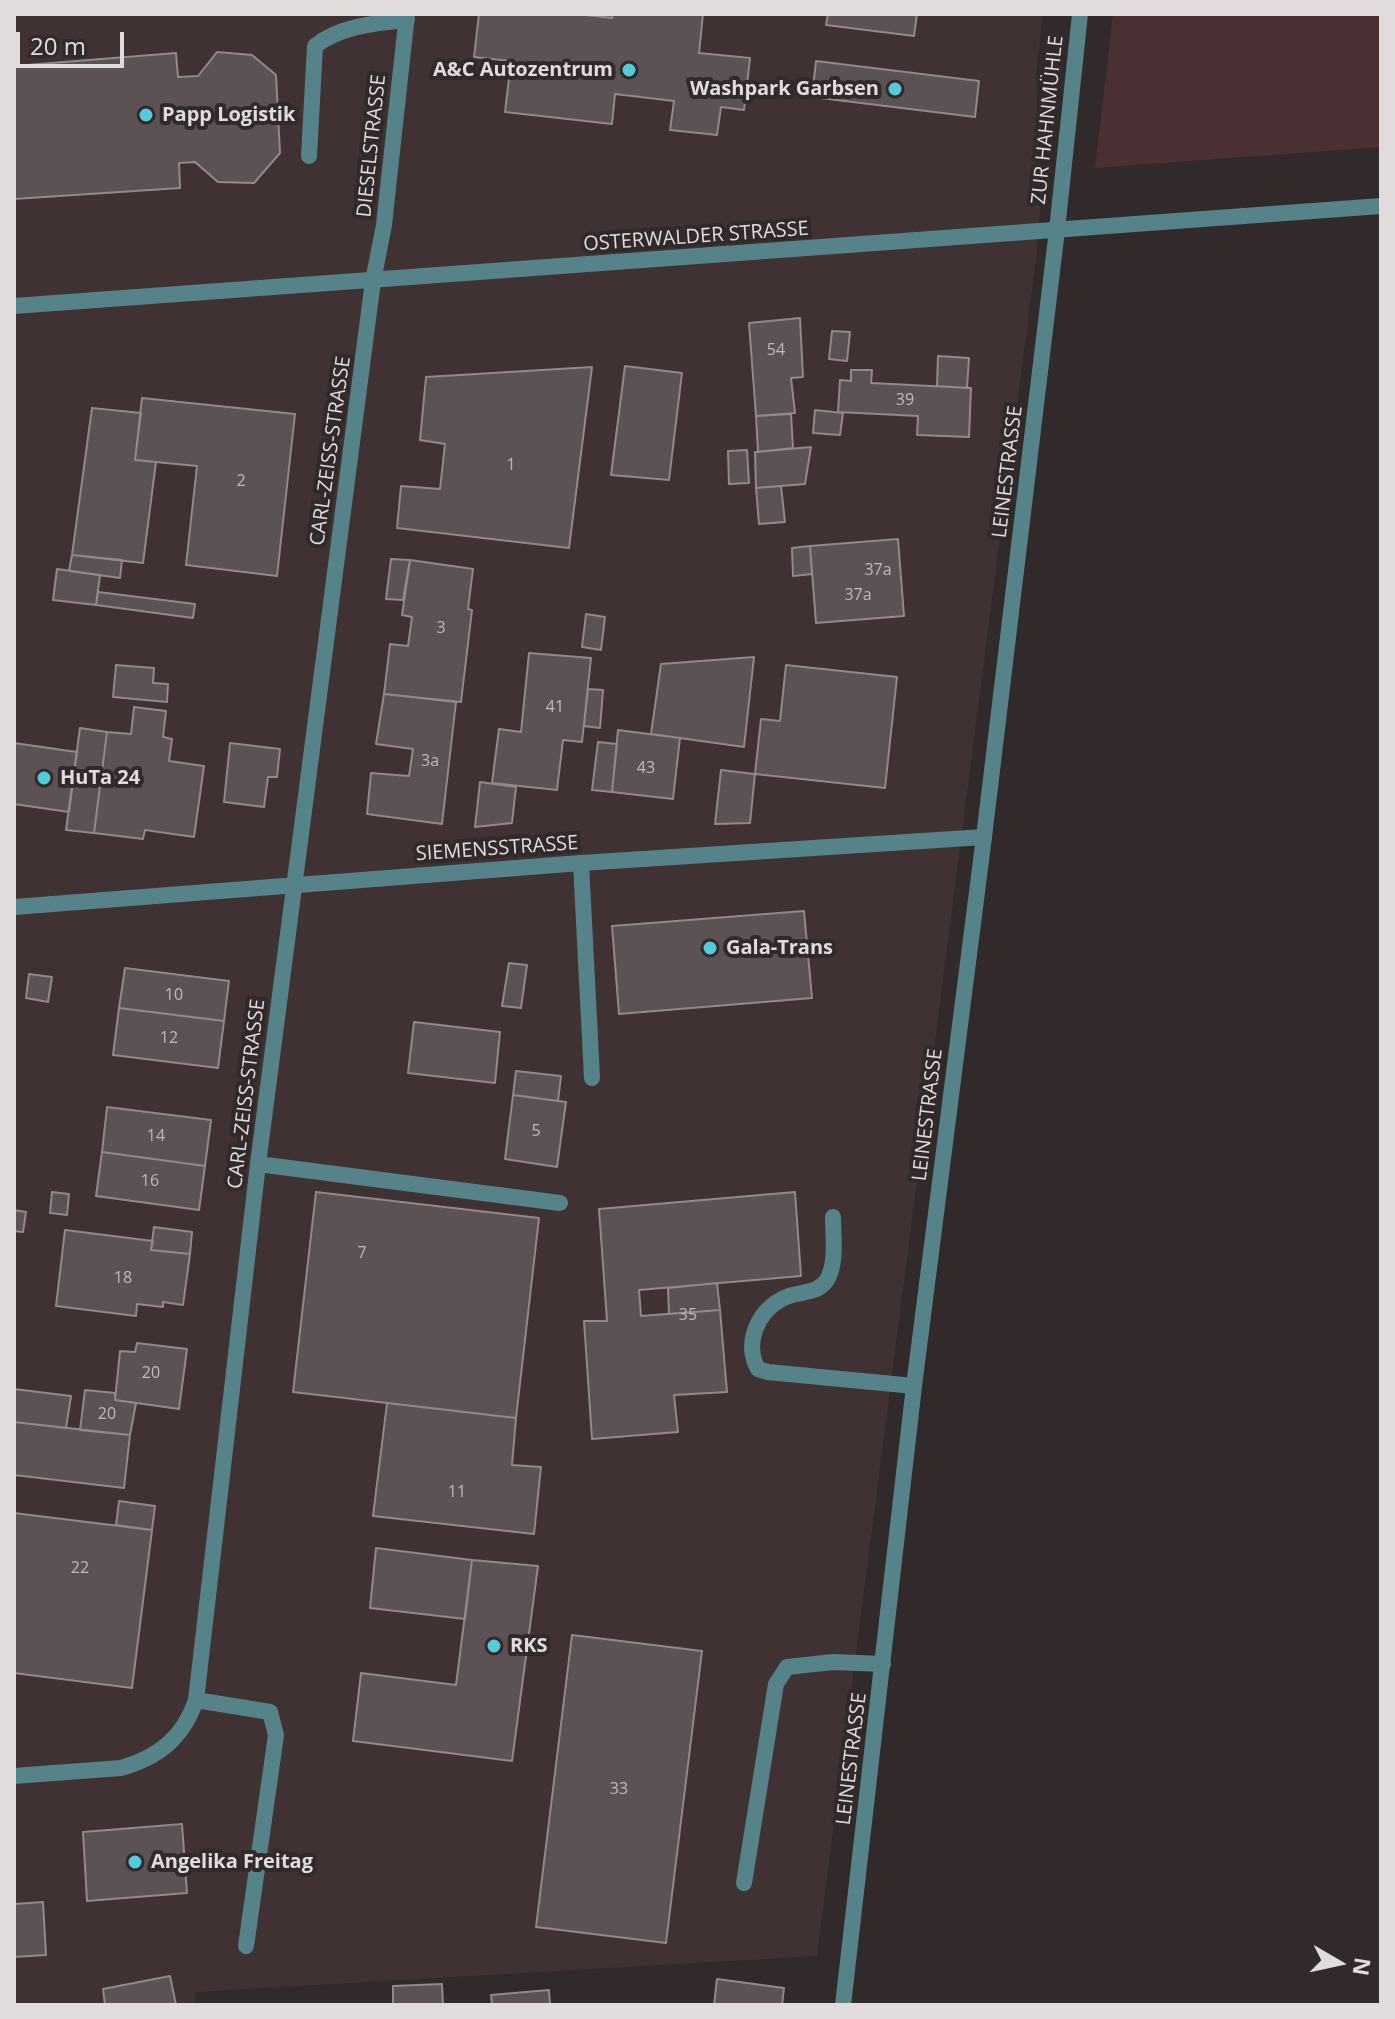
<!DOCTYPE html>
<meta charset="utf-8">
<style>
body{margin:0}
#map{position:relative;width:1395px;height:2019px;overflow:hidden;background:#31292a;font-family:"Open Sans",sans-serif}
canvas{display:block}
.frame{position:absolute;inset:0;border:16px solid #e1dbdc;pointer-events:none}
.north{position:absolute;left:1299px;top:1923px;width:80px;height:80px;-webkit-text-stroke:6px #31292a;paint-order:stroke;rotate:99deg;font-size:22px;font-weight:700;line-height:32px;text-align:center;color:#e1dbdc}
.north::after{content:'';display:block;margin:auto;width:28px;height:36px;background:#e1dbdc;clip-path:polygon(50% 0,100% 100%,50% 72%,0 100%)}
.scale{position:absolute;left:16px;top:32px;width:108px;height:36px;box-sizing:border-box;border:4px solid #e1dbdc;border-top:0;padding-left:10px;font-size:24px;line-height:28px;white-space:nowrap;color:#e1dbdc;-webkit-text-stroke:6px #31292a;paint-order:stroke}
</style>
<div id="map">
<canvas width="1395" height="2019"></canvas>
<div class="frame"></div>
<div class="north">N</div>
<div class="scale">20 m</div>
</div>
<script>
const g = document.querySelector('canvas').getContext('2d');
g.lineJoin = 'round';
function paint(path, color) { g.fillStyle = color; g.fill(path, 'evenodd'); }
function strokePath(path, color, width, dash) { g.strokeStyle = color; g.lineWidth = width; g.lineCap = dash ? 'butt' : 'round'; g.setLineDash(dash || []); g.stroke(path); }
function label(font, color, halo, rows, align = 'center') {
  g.font = font + ' "Open Sans",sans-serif'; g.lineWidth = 8; g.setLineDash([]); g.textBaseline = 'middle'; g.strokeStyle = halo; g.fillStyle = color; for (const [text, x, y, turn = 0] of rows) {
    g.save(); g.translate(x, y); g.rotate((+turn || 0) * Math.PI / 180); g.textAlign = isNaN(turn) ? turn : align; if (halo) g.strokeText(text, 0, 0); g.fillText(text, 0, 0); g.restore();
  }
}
paint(new Path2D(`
 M14,14H1043L1036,76L1041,199L1037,251L817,1956L196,1992L195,2005H14Z`), '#403132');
paint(new Path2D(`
 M1113,14H1381V147L1095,168Z`), '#4b3033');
const building = new Path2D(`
 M479,14H577L612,18V14H703L699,53L750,58L744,110L721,107L717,135L670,130L674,101L615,94L612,124L505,112L511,61L474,57Z
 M577,14H612V18Z
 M828,14H917L914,36L826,25Z
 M217,52L252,55L276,75L280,153L254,183L218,182L195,162L179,163L180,188L14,199V66L176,53L178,77L198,76Z
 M816,61L979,81L975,117L812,97Z
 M800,318L803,377L791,378L795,413L756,416L749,323Z
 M832,331L850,332L847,361L829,359Z
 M938,356L969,358L967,388L937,386Z
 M625,366L682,373L669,480L611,475Z
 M592,367L569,548L397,528L401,486L440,489L445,444L420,440L426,377Z
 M851,370H872L871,383L971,388L969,437L917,435L918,416L838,412L840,380L851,381Z
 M142,398L295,414L277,576L186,565L197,466L135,460Z
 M92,408L141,413L135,460L156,462L143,563L72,555Z
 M815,410L843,413L840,435L813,433Z
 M791,414L793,448L758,452L756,416Z
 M811,447L805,484L756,488L755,452Z
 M747,450L749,483L729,484L728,451Z
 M781,486L785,522L759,524L756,488Z
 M898,539L904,616L816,623L810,546Z
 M810,546L812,574L793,576L792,548Z
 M72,555L122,560L120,578L69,571Z
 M391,559L410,560L403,600L386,599Z
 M410,560L473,569L468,609L472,610L461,702L384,694L390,644L408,646L412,617L402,615Z
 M57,569L100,575L96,605L53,600Z
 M98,592L195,604L193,618L96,605Z
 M586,614L605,617L601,650L582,647Z
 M529,653L591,658L582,742L563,740L557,790L492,783L499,729L521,732Z
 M754,657L744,747L651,734L661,664Z
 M116,665L154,668L153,683L168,684L167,702L113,697Z
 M786,665L897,677L885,788L755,774L761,719L780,721Z
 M588,689L603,690L600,728L584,726Z
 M384,694L456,702L442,824L367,814L371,773L409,776L413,749L376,744Z
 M134,707L166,711L163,737L172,739L169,761L204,766L194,837L145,830L143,839L94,833L107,732L131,734Z
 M80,728L107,732L94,833L66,830Z
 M618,730L680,738L673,799L612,792Z
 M598,742L617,744L612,792L592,790Z
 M14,743L77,752L69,812L14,804Z
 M230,743L280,749L277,777H268L264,807L224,802Z
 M721,770L755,774L750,823L715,824Z
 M480,782L516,787L512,823L475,827Z
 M804,911L812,998L619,1014L612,926Z
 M509,963L527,965L521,1008L502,1006Z
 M125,968L229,981L224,1021L119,1008Z
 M29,974L52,977L48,1002L26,998Z
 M119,1008L224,1021L218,1068L113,1055Z
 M414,1022L500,1032L495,1083L408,1073Z
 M516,1071L561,1076L558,1101L513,1095Z
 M513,1095L566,1102L557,1167L505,1159Z
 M107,1107L211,1120L205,1166L102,1152Z
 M102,1152L205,1166L199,1210L96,1196Z
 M52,1192L69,1194L67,1215L50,1213Z
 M316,1192L539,1218L516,1418L293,1392Z
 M795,1192L801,1276L639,1290L641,1316L720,1310L727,1392L674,1395L678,1432L592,1439L584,1321H607L599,1209Z
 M14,1210L26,1212L23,1232L14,1231Z
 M154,1227L192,1232L190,1254L151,1250Z
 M65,1230L153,1241L151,1250L190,1254L183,1305L163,1302V1307L137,1304L136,1316L56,1306Z
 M717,1283L720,1310L669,1314L668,1288Z
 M137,1343L187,1349L179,1409L115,1400L120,1351L135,1352Z
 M14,1389L71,1396L66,1428L14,1422Z
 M85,1390L115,1393V1400L136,1403L130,1435L80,1430Z
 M387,1403L516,1418L512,1465L541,1467L534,1534L373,1516Z
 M14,1422L130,1435L124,1488L14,1475Z
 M119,1501L155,1506L152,1530L116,1525Z
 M14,1513L152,1530L132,1688L14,1673Z
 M376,1548L472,1560L465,1619L370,1608Z
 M472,1560L538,1566L512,1761L353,1741L361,1673L456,1685Z
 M572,1635L702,1651L666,1943L536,1927Z
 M182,1824L187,1893L87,1901L83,1832Z
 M43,1902L46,1955L14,1957V1904Z
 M170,1976L176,2005H105L103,1989Z
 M717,1979L784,1988L782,2005H714Z
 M442,1984L443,2005H393V1986Z
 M549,1990L550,2005H492L491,1995Z`);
paint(building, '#5c5254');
strokePath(building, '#93888a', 2);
strokePath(new Path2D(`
 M309,156L315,46C340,26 376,23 407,20
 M581,863L592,1078
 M258,1164L560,1203
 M833,1217C833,1236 837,1263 827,1280C816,1296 797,1290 782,1299C757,1312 744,1344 758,1369L768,1372L914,1386
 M196,1700L270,1712L276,1735L246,1946
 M744,1883L776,1684L787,1667L833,1662L883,1664`), '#568389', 16);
strokePath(new Path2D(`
 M1057,230L1080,14
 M14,907L581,863L984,837
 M14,1776L121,1768C159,1757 183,1738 196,1700L258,1164L373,281L384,225L407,14`), '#568389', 16);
strokePath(new Path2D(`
 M14,306L1381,206
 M843,2005L914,1386L984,837L1057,230`), '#568389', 16);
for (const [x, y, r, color] of [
 [629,70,8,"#52cbda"],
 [895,89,8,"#52cbda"],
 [146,115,8,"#52cbda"],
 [44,778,8,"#52cbda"],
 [710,948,8,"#52cbda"],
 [494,1646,8,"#52cbda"],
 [135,1862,8,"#52cbda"]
]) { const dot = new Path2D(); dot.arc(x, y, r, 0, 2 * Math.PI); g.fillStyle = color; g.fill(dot); strokePath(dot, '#31292a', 3); }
label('16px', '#c0b9ba', null, [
 ["54",776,350],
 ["39",905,400],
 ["1",511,465],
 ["2",241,481],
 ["37a",878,570],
 ["37a",858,595],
 ["3",441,628],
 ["41",555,707],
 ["3a",430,761],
 ["43",646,768],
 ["10",174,995],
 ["12",169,1038],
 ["5",536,1131],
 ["14",156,1136],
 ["16",150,1181],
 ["7",362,1253],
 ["18",123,1278],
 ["35",688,1315],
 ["20",151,1373],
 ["20",107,1414],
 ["11",457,1492],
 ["22",80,1568],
 ["33",619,1789]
]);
label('bold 20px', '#e1dbdc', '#31292a', [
 ["A&C Autozentrum",613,70,"right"],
 ["Washpark Garbsen",879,89,"right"],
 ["Papp Logistik",162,115],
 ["HuTa 24",60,778],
 ["Gala-Trans",726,948],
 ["RKS",510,1646],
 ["Angelika Freitag",151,1862]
], 'left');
label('20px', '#e1dbdc', '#31292a', [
 ["ZUR HAHNMÜHLE",1048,120,-84],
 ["DIESELSTRASSE",372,146,-84],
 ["OSTERWALDER STRASSE",696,237,-4],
 ["CARL-ZEISS-STRASSE",331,451,-82],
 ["LEINESTRASSE",1008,472,-83],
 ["SIEMENSSTRASSE",497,849,-4],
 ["CARL-ZEISS-STRASSE",247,1094,-83],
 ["LEINESTRASSE",928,1115,-83],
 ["LEINESTRASSE",852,1759,-83]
]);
</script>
